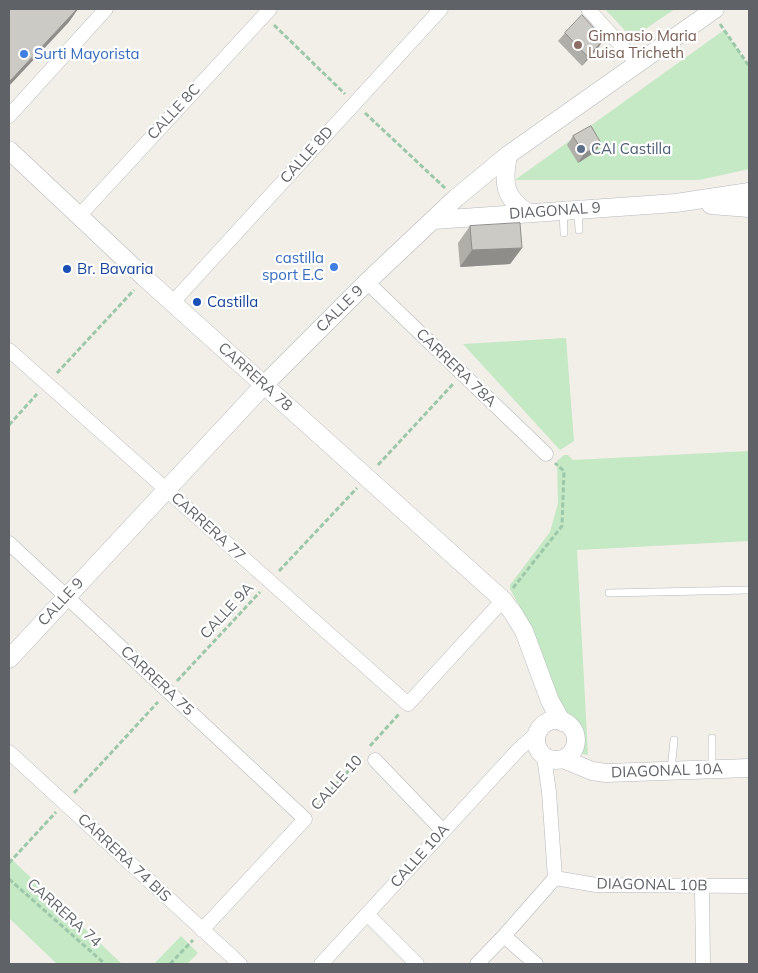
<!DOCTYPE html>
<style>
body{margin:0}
#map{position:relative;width:758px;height:973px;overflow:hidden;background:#f1efe8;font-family:Mulish,sans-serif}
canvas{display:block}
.frame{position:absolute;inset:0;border:10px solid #5f6368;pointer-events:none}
</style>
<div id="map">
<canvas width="758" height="973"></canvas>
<div class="frame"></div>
</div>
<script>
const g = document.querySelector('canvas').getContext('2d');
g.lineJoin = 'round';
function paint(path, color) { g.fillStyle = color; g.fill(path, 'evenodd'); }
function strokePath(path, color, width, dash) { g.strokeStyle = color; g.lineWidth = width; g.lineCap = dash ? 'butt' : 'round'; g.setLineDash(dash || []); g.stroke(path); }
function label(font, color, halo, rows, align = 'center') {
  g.font = font + ' Mulish,sans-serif'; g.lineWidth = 4.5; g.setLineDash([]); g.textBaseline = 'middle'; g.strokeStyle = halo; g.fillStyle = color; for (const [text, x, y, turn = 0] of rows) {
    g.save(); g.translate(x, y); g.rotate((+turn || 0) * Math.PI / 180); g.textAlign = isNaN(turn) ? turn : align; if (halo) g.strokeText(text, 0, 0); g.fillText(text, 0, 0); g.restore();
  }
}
paint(new Path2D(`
 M605,9H675L632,38Z
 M724,30L749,66V169L699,180H515Z
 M566,338L574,441L560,450L463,344Z
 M749,451V541L577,550L588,755L583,754L579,751L530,625L510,589V585L550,532L558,503L557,461L564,455H568L573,460Z
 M9,857L122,964H57L9,918Z
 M181,936L198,953L187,964H154Z`), '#c5e8c5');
const service = new Path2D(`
 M578,210L579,230
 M563,211L564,233
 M609,593L749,590
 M712,769V738
 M671,770L674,740`);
const minor = new Path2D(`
 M588,9L637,63
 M9,116L106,9
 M79,216L270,9
 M367,282L546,454
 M173,302L441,9
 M9,350L408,704L503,600
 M9,543L305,819L202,930
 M9,752L240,964
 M544,757L549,792L555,878
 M375,760L443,831
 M555,878L596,885L749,886
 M702,887L703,964
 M367,914L417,964
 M504,936L536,964
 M321,964L519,749L537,733
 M477,964L504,936L555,878`);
const tertiary = new Path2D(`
 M9,150L145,278L503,600L513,613L524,631L550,701L562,722
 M508,155C503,181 503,199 529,213
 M711,205L749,208
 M434,220L676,203L749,192
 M9,659L264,385L367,282L456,198L508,155L715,9
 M536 740a20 20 0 1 1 40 0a20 20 0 1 1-40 0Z
 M563,759L592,771L606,773L749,768`);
strokePath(service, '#b5b8bc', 8);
strokePath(minor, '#b5b8bc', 15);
strokePath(tertiary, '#b5b8bc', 19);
strokePath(new Path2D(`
 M720,24L749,66
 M274,25L345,94
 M365,113L445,188
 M57,373L134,290
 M9,425L37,394
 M378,465L454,383
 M279,571L357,488
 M513,588L562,526L564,471L555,463
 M177,681L260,592
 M370,746L399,714
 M74,793L158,702
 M315,808L361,757
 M9,863L56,812
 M9,879L105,964
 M170,964L193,940`), '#9cc7a9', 3, [5, 2.5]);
strokePath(service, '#fff', 7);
strokePath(minor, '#fff', 14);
strokePath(tertiary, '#fff', 18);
paint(new Path2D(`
 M565,33L604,39L598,48L582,66L558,41Z
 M573,136L601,143L595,152L578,163L567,145Z
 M470,226L522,248L510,264L460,267L458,243Z`), '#afaea9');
paint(new Path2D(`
 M77,9H78L69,22L9,86V82L10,81Z
 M604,39L598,48L582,66L588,57Z
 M601,143L595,152L578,163L584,154Z
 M522,248L510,264L460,267L472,250Z`), '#8f8d8a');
const building = new Path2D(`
 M9,9H77L10,81L9,80Z
 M582,15L604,39L588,57L565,33Z
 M591,126L601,143L584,154L573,136Z
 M520,223L522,248L472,250L470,226Z`);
paint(building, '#cccac5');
strokePath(building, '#8f8d8a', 1);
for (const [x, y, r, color] of [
 [578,45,5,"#8d6e63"],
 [24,54,5,"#3f7fe0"],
 [581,149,5,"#5c6f8a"],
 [334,267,5,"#3f7fe0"],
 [67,269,5,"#1a4fb4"],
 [197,302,5,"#1a4fb4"]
]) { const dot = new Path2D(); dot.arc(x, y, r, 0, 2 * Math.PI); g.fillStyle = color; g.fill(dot); strokePath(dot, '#fff', 2); }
label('15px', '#785e54', '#fff', [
 ["Gimnasio Maria",588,36],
 ["Luisa Tricheth",588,53]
], 'left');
label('15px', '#366cbe', '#fff', [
 ["Surti Mayorista",34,54],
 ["castilla",324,258,"right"],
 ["sport E.C",324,275,"right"]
], 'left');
label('15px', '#5f6368', '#fff', [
 ["CALLE 8C",174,112,-47],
 ["CALLE 8D",307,155,-48],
 ["DIAGONAL 9",555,211,-4],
 ["CALLE 9",340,309,-45],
 ["CARRERA 78A",456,368,44],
 ["CARRERA 78",255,377,42],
 ["CARRERA 77",208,527,42],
 ["CALLE 9",61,602,-47],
 ["CALLE 9A",227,611,-47],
 ["CARRERA 75",157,681,43],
 ["DIAGONAL 10A",667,771,-2],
 ["CALLE 10",337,783,-48],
 ["CALLE 10A",420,856,-48],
 ["CARRERA 74 BIS",124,858,43],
 ["DIAGONAL 10B",652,885,1],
 ["CARRERA 74",64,913,42]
]);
label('15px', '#4e5e75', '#fff', [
 ["CAI Castilla",591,149]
], 'left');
label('15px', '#164399', '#fff', [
 ["Br. Bavaria",77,269],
 ["Castilla",207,302]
], 'left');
</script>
